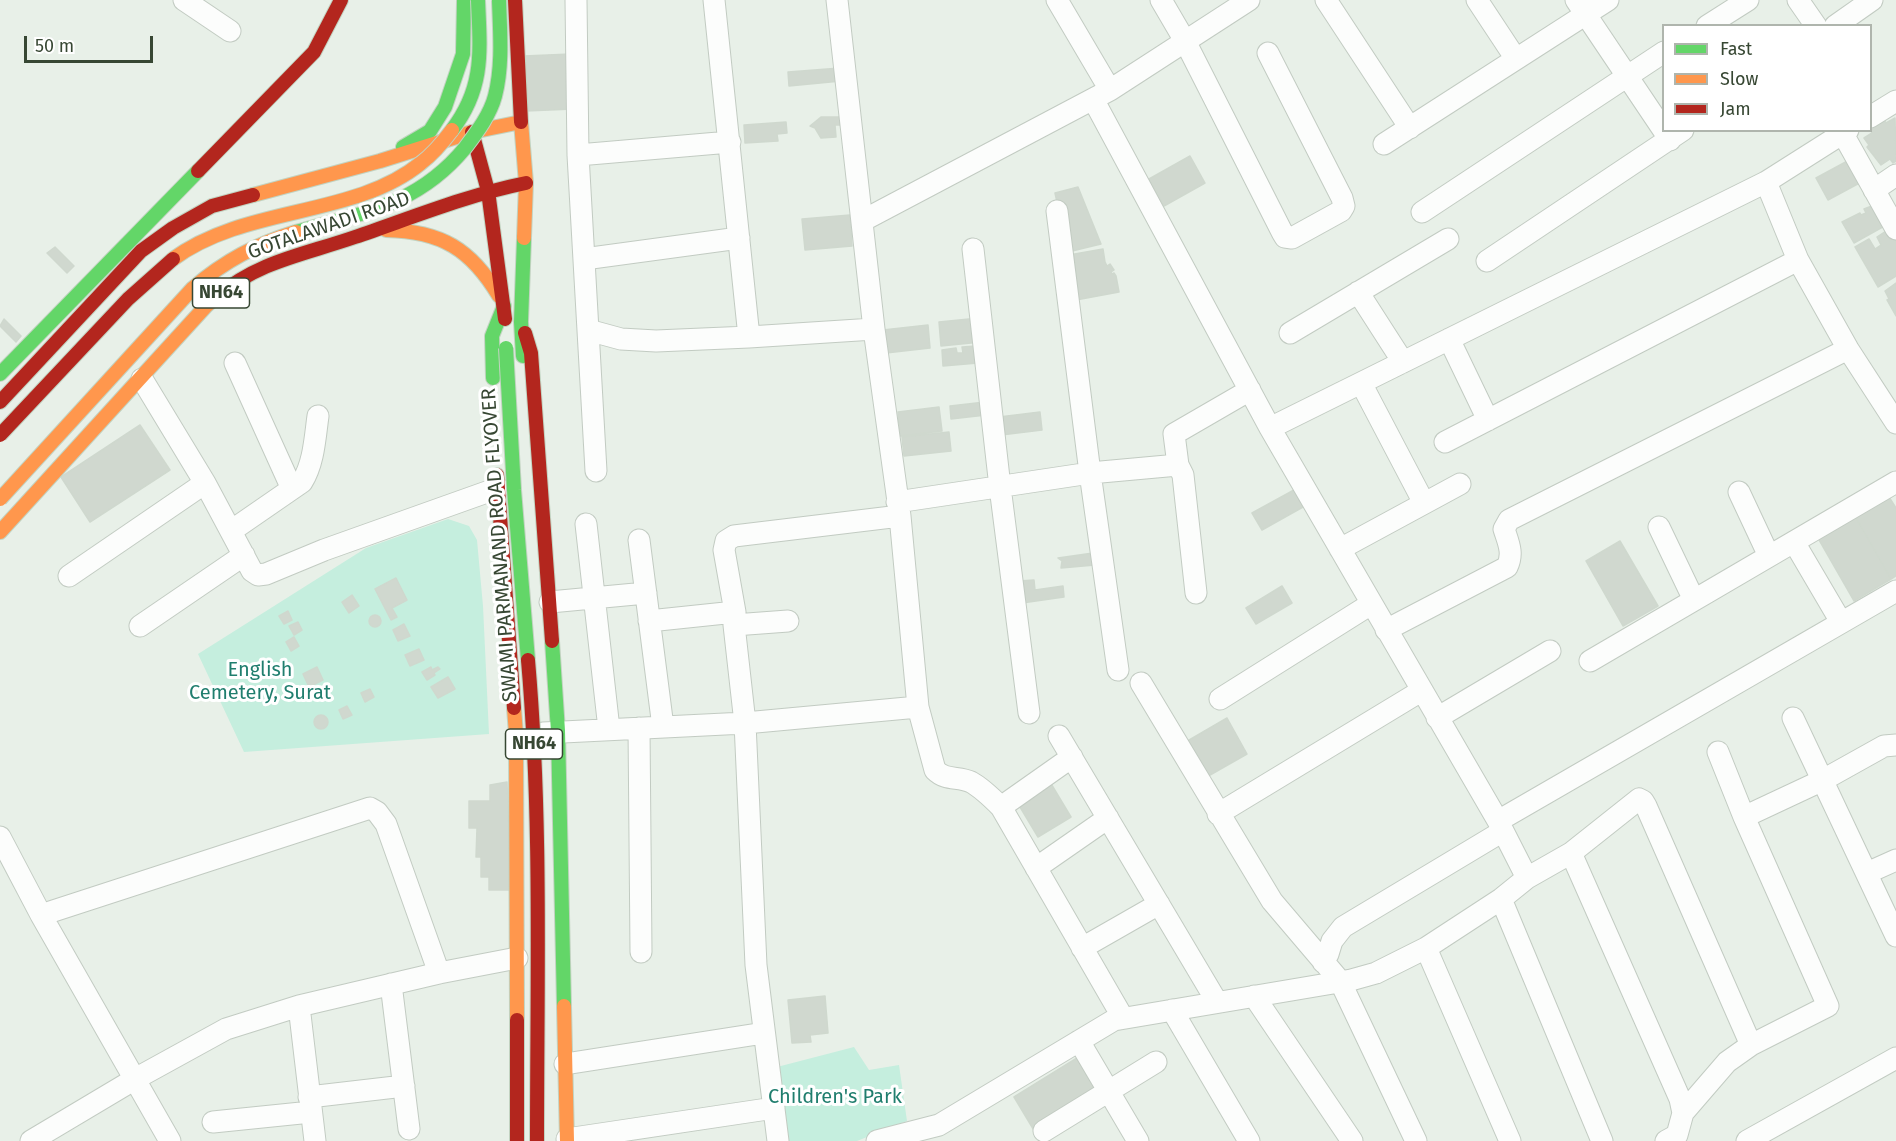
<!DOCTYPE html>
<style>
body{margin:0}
#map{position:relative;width:1896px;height:1141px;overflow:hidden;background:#e8f0e8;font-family:"Fira Sans",sans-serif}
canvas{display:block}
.legend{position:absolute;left:1662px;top:24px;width:210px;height:108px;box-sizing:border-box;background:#fff;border:2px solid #afb5ad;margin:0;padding:8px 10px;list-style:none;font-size:18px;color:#374733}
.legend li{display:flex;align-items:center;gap:12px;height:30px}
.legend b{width:30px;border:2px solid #afb5ad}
.scale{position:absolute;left:24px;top:36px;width:129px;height:27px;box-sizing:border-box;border:3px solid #374733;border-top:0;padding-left:8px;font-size:18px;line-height:21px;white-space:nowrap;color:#374733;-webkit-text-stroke:4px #fff;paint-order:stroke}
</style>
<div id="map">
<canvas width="1896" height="1141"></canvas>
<ul class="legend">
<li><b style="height:8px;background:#63d668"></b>Fast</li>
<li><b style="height:8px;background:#ff974d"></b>Slow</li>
<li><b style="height:8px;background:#b3261e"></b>Jam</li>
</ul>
<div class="scale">50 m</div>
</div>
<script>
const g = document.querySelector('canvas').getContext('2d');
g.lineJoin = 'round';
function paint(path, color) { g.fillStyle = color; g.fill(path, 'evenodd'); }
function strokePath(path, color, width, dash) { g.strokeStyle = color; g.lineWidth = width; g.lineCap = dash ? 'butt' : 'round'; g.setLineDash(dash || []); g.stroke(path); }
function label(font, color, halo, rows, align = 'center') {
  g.font = font + ' "Fira Sans",sans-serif'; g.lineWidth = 6; g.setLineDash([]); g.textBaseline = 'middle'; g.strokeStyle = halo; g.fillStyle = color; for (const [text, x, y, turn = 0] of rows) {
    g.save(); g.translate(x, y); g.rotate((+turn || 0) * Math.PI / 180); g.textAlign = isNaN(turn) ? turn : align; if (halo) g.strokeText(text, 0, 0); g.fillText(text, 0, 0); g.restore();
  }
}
paint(new Path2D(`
 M448,519L469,526L477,540L483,606L489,734L244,752L198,654L366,548ZM396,578L407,600L392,608L397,617L392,620L375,589Z
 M854,1047L869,1070L899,1065L907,1121L857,1141H785L777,1067Z`), '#c5eede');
const building = new Path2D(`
 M571,54L573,109L526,111L524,56Z
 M840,68L841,81L789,86L788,72Z
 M821,117H843L844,125H835L836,137L821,138L815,128L810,126Z
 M1895,118L1896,161L1893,163L1890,159L1881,165L1867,147L1869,145L1864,138L1872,133L1870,129L1884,120L1886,123Z
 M786,122L787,133L777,134L778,141L745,143L744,125Z
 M1190,156L1205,183L1164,206L1149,179Z
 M1853,158L1865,180L1828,200L1816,178Z
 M1078,187L1101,244L1068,252L1055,193Z
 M1877,204L1888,224L1854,243L1842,222L1860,213L1861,215L1866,213L1864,209Z
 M850,215L852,246L805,250L802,219Z
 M1889,229L1896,240V276L1878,287L1855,247L1869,239L1875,249L1881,245L1877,237Z
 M55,247L74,266L67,273L47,253Z
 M1103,249L1105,262L1107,266L1110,264L1114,270L1111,272L1112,274L1114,273L1116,276L1119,292L1076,300L1069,255Z
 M1896,283V316L1887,300L1889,299L1885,291Z
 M979,318L981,342L941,346L939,322Z
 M4,319L21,336L16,342L0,326Z
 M928,325L930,348L886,353L883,330Z
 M976,346L978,363L943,366L942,350L956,348L957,353H963L962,347Z
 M985,402L986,415L951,419L950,406Z
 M939,407L942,431L900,436L898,412Z
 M1040,412L1042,430L1001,435L999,417Z
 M140,425L170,470L90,522L61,477Z
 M949,432L951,451L904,456L902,437Z
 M1294,490L1303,507L1262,530L1252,513Z
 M1889,497L1896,508V576L1891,579L1855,516Z
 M1852,511L1891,579L1854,601L1815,533Z
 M1620,541L1658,606L1623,626L1586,561Z
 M1093,553L1095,565L1061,568L1062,561L1058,558Z
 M396,578L407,600L392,608L397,617L391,620L375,589Z
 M1034,580L1035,590L1063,586L1064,597L1022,603L1019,581Z
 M1282,586L1292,603L1256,624L1246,608Z
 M352,595L359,606L349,613L342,602Z
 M288,611L292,620L284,624L279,616Z
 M369 621a6 6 0 1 1 12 0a6 6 0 1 1-12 0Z
 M298,622L302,630L294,635L289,626Z
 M404,624L410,636L398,641L393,630Z
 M294,637L299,646L291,651L286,642Z
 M419,649L424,660L410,666L405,655Z
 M317,667L323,680L309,687L303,674Z
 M431,667L432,670L438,667L440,669L434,673L435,675L427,680L422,672Z
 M448,677L455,689L438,698L431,687Z
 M370,689L374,697L365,702L361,693Z
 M347,706L352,715L343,719L339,710Z
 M314 722a7 7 0 1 1 14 0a7 7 0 1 1-14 0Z
 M1227,718L1247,754L1203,779L1184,743Z
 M507,782L511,890H489V877H481V857H476L477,828H469V801H490V785Z
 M1050,782L1071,817L1038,837L1017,802Z
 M825,996L828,1033L810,1035L811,1042L792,1043L788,1000Z
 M1077,1058L1099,1094L1035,1132L1014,1097Z`);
paint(building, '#d0d8cf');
strokePath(building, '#cfd8ce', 1.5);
const street = new Path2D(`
 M184,0L230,31
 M576,0L578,155L596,471
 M714,0L749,337
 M1057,0L1110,90
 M1161,0L1185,41L1282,232L1285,237L1292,238L1341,211L1344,206L1342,198L1268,53
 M1326,0L1410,128
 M1477,0L1516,59
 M1576,0L1670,140
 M1798,0L1816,26
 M1707,26L1748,0
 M1835,26L1872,0
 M1093,99L1270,428L1498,821L1527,878
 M1870,117L1896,101
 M1843,134L1896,229
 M1384,144L1608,0
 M578,155L730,142
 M1766,182L1798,260L1848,349L1896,423
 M1874,190L1896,175
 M1057,211L1090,473L1118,670
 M1422,212L1664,52
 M862,221L1110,90L1249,0
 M973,249L1000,487L1029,713
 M584,259L739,238
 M1487,261L1683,130
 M1358,292L1403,362
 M588,330L621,339L656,341L749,337L874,329
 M1290,333L1448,239
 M1449,339L1488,420
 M235,363L292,489
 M142,379L205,483L252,571L258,575L266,574L324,550L498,488
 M1361,383L1424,503
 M1270,428L1766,182L1848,130
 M1445,442L1798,260
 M1178,465L1174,434L1250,390
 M1739,492L1769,556
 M897,502L1090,473L1178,465L1183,475L1196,593
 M586,524L609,729
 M1659,527L1694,600
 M231,531L302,482C314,463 315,437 318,416
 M639,540L663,727
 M1794,542L1841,622
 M1340,549L1460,484
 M69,576L205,483
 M550,602L646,593
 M649,621L735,612
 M734,625L788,621
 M140,626L244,555
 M1386,630L1507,567C1514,553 1508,542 1504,529L1509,520L1848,349
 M1590,661L1896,482
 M1141,683L1272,901L1340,981L1416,1141
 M1220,699L1371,604
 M918,707L935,770C946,781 958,776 971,782C982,788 992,798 1001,807L1123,1018
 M1437,718L1550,651
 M1793,718L1896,936
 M639,728L641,952
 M543,733L745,723L918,707L900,516L874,329L837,0
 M1059,736L1217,1002
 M1001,807L1072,757
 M1218,814L1421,691
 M1744,817L1823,780L1884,746L1896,745
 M1498,821L1896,591
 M0,837L41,915L170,1141
 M1571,853L1680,1099L1683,1113L1677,1135L1666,1141
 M1036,868L1108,818
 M1867,873L1896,860
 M1501,899L1602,1141
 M41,915L370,808L377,812L386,824L439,973
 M1082,948L1159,904
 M1426,948L1510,1141
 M1323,962L1328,954L1332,941L1343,927L1503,831
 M391,984L409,1129
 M1254,996L1352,1141
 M299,1006L315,1141
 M1172,1010L1249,1141
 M1079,1041L1138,1141
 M565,1064L764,1033
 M309,1097L404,1086
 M1683,1113L1727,1062L1751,1045L1828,1006L1744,817L1718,752
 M213,1122L311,1112
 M1044,1131L1156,1062
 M567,1139L774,1108
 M31,1141L135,1079L226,1029L299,1006L439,973L517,958
 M778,1141L756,965L745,723L734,625L735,612L724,550L726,541L734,536L900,516
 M877,1141L939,1125L1114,1020L1351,980L1376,973L1426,948L1501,899L1527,878L1571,853L1639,799L1643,801L1646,806L1751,1045
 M1747,1141L1896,1058`);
const fast = new Path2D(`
 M403,147L430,131L445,107L463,54L464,0
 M523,356L521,322L524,238
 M0,374L198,171
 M493,378L492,336L504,306
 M552,641L558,731L564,1006`);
const slow = new Path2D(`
 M253,195L380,161L472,132L521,122L526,183L524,238
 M386,230C441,231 471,249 499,296
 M0,532L206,306L216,297
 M514,708L516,734L517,1020
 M564,1006L567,1141`);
const jam = new Path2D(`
 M515,0L521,122
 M472,132L488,191L505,319
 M198,171L314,52L341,0
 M216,297C259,261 303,255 355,237C411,218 467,195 526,183
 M525,333L531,353L552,641
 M0,402L141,251L173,228L212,206L253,195
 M497,475L514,708
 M517,1020V1141`);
strokePath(street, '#c2cbc2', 23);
strokePath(fast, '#c2d3c1', 16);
strokePath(slow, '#c2d3c1', 16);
strokePath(jam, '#c2d3c1', 16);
strokePath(street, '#fcfdfc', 21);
strokePath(fast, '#63d668', 14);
strokePath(slow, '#ff974d', 14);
strokePath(jam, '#b3261e', 14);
const fastBridge = new Path2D(`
 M452,130C485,87 480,50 478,0
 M296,232C363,213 418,205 465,148C477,132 490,115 495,96C503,65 500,32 499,0
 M506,348L514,490L528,660`);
const slowBridge = new Path2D(`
 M173,259C246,205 354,218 421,163C433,154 443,142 452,130
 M0,499L193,288C226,260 255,245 296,232`);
const jamBridge = new Path2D(`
 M0,435L128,299L173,259
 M528,660C542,820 537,981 537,1141`);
strokePath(fastBridge, '#c2d3c1', 16, []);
strokePath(slowBridge, '#c2d3c1', 16, []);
strokePath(jamBridge, '#c2d3c1', 16, []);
strokePath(fastBridge, '#63d668', 14);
strokePath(slowBridge, '#ff974d', 14);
strokePath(jamBridge, '#b3261e', 14);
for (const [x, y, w] of [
 [221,293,57],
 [534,744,57]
]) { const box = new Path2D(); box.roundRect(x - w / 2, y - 15, w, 30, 4.5); g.fillStyle = '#fff'; g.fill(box); strokePath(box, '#374733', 1.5); }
label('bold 18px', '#374733', null, [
 ["NH64",221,293],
 ["NH64",534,744]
]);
label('20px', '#374733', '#fff', [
 ["GOTALAWADI ROAD",329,226,-19],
 ["SWAMI PARMANAND ROAD FLYOVER",500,545,-94]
]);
label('20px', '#207e6e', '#fff', [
 ["English",260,670],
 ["Cemetery, Surat",260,693],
 ["Children's Park",835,1097]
]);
</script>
